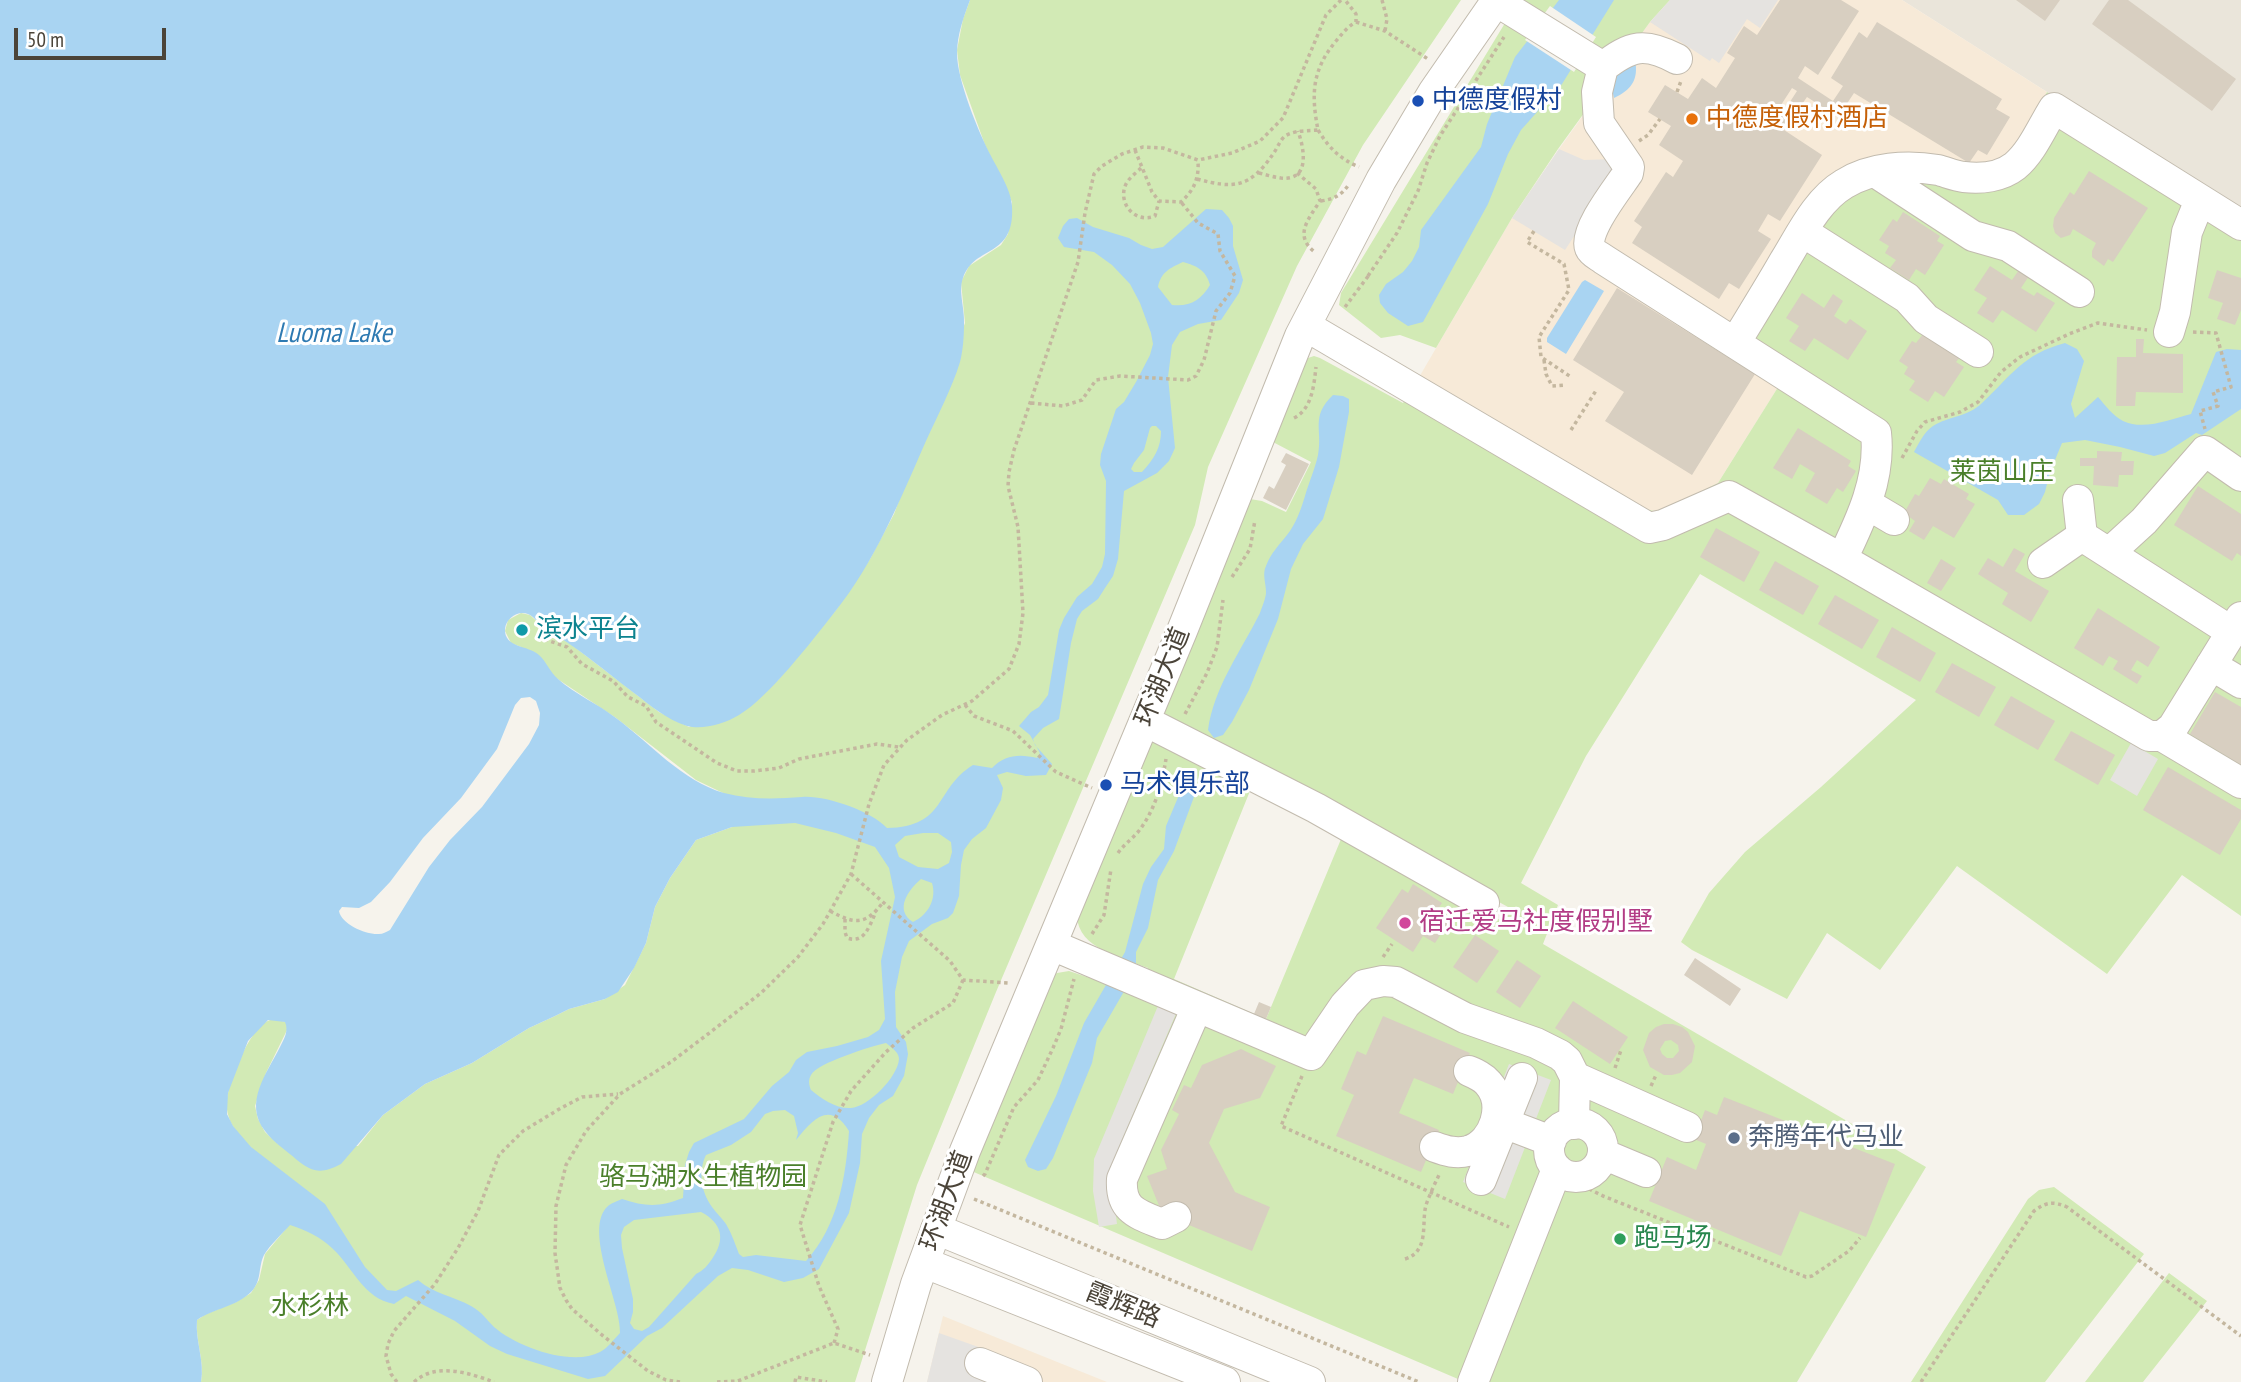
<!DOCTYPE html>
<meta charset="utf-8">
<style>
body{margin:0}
#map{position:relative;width:2241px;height:1382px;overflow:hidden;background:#f6f3ec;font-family:"PT Sans Narrow",sans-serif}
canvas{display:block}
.scale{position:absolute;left:14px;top:28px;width:152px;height:32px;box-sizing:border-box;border:4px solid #4b4439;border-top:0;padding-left:9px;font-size:21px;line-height:24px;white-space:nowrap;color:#4b4439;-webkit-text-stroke:5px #fff;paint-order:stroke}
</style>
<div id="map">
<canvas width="2241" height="1382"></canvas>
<div class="scale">50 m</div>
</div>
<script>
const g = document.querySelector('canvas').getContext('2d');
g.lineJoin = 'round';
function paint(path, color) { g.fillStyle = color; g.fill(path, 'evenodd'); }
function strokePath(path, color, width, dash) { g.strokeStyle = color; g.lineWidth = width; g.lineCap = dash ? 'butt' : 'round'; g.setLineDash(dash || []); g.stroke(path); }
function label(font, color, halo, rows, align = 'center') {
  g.font = font + ' "PT Sans Narrow","Noto Sans SC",sans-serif'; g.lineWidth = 6; g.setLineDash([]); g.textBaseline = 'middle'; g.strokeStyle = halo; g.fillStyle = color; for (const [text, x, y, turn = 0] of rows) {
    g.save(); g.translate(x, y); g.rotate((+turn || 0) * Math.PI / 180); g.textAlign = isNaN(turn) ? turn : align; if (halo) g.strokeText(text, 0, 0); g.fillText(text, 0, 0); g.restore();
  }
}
paint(new Path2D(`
 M1902,0H2241V215L2047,92Z`), '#eae5da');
paint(new Path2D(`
 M1670,0H1902L2047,92L2022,135L2007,155L1780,384L1718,483L1663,510L1654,511L1645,509L1418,379L1512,218L1559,149L1650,22Z
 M943,1316L1107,1382H927Z`), '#f7ead8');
paint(new Path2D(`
 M970,0H1461L1363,145L1297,266L1208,467L1195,525L996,992L917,1185L855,1382H201C205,1361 195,1341 197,1320L206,1314L236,1302L251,1293L259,1280L265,1254L313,1196C288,1175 249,1153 232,1125C227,1115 225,1104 228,1093C231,1075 252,1025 270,1020C275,1019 281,1021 286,1022L288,1028L266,1073L255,1106L258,1119L265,1132L278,1144L358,1146L383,1115L425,1084L472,1063L529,1028L555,1016L569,1009L605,999L625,985L646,943L655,907L670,878L696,840L732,827L723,793L696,780L616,718L556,678L521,647L511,643L505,631L508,620L521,613L530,615L544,628L572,645L659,712L689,727L778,680L836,610L870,559L894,514L965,323L961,282L969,266L1001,245L1008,234L1012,202L985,145L960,75L957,50L963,19Z
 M1519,0H1670L1650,22L1558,149L1512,218L1436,348L1400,335L1381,338L1339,305L1341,293Z
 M2047,92L2241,215V916L2182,875L2107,974L1957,866L1880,970L1827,933L1787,999L1692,950L1681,942L1709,893L1745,852L1821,787L1916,700L1700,574L1586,756L1521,883L1558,905L1543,944L1926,1167L1797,1382H1465L969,1170L1048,977L1057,973L1069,971L1138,994L1148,968C1123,958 1078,949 1077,916L1147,739L1252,786L1174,979L1266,1019L1344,832L1500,920L1508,907L1296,790L1158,719L1250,499L1262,501L1286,512L1311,462L1271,441L1308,358L1314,356L1320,358L1403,403L1418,379L1645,509L1654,511L1663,510L1718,483L1780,384L1722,347L1815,195L1978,167L2007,155L2022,135Z
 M2054,1187L2144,1254L2045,1382H1911L2028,1199L2039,1190Z
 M2169,1273L2207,1301L2143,1382H2085Z`), '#d2eab5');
paint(new Path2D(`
 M1670,0H1778L1760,28L1747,19L1719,63L1712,58L1710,61L1650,22Z
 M1559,149L1584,160L1615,159L1618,169L1565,250L1512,218Z
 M2131,743L2158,759L2137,796L2110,780Z
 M1160,1001L1178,1009L1115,1156L1112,1184L1117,1224L1099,1227L1093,1191L1094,1159Z
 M1509,1064L1551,1080L1505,1199L1463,1182Z
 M939,1333L1015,1360L1008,1382H927Z`), '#e5e3e0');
paint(new Path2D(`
 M0,0H970C964,16 957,35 957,53C957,80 978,131 991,156C998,170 1011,189 1012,206C1015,259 975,244 963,278C958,291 965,309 964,324C964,336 963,351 960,362C952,388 937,417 926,441C900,500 875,562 834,613C812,641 768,698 739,715C724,724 703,730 687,726C667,720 650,705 634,693C605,671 577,647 546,629C539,625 535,617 528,614C518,610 506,618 505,629C504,648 528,645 539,655C546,661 550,672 558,679C575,694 598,704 616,718C650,743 682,781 724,793C750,800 776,799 802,797C825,795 871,811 887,828C947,827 934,789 973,765L992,768C1005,754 1021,754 1037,758L1040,753L1030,735L1019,726L1031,712L1039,707L1048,695L1059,630L1064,618L1077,597L1092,584L1102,567L1105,554L1106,481L1100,465L1101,454L1116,409L1124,402L1136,382L1150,355L1153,344L1151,333L1140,303L1130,284L1112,265L1094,252L1064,247L1058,238L1063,226L1069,219L1077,218L1093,227L1129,238L1141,245L1152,249L1163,247L1206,209L1222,210L1229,218L1233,226V246L1243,280L1239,293L1221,320L1198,324L1180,332L1172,345L1168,377L1175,448L1169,461L1157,473L1124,491L1118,559L1113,576L1105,588L1098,599L1082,611L1077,619L1071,643L1059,719L1043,728L1033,739L1035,745L1052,764L1046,775L1026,776L1007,772L997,775L1003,788L1001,800L986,828L972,839L964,850L961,865L959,896L953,913L948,918L932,924L909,941L902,957L895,992L896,1027L906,1042L908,1054L904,1076L893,1096L879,1105L869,1118L862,1134L860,1163L849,1213L819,1269L803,1278L784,1282L748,1270L732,1268L718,1276L662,1328L647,1336L605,1376L588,1379L507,1354L490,1346L455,1321L406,1296L394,1304C363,1298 354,1269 333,1249C321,1237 306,1230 290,1225C282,1234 270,1245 264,1255C258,1267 262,1280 252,1291C237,1307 214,1308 197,1320C195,1341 205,1361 201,1382H0ZM1183,262C1197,266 1206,270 1210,285C1201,300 1190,307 1172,305L1158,287C1161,272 1170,268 1183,262ZM1152,426H1156L1161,431C1161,448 1154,459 1142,472H1134L1131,469L1134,463L1144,450L1150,428ZM530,697L536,701L540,713L539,725L529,744L482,807L450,840L429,867L390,930C386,932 383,934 379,934C366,935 341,924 339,911L342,907L359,908L371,902L390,882L423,838L461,798L497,749L515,705L521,698ZM795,823L836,833L875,847L889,868L895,897L881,961L885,1019L879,1030L868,1037L837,1046L807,1052L796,1060L789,1072L772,1086L744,1119L694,1143L689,1152L685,1165L683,1198C660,1207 646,1207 622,1199C618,1201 611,1203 608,1206C582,1229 622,1305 620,1333C614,1339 608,1348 600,1352C572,1367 517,1347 494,1327C485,1318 483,1313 471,1306C453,1296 434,1294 418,1280L396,1291L387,1290L365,1267L325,1204L251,1147L233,1126L227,1114L228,1093L248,1041L268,1020L285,1022C289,1031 284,1039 280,1047C267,1073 243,1103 265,1131C273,1142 287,1151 297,1160C313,1173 322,1174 341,1164L383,1115L425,1084L472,1063L529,1028L555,1016L569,1009L605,999L618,992L634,968L646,943L655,907L670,878L696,840L732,827ZM923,833H938L951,842L952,852L949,863L938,869L918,867L899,857L895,845L905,836ZM921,879L932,883C937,899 928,915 913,922C894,910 908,890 921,879ZM886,1043C891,1047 899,1052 899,1059C898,1077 868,1107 851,1108C836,1109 822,1099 811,1090C809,1085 808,1080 811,1075C817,1063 872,1046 886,1043ZM785,1110L794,1116L798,1133L796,1140C813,1119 830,1100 849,1131C846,1177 838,1226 806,1261L756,1255L743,1257L739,1254C735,1244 732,1234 726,1224C722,1218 716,1213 712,1207C701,1192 698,1171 706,1155L731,1145L751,1132L765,1114L773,1111ZM701,1212C722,1223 726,1239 712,1259C707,1266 704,1270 696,1274L649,1327L642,1331L634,1329L630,1323L633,1312V1299L622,1248L621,1235L624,1227L634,1220Z
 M1559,0H1614L1562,84L1521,130L1508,154L1488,204L1423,322L1408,326L1388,313L1380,303L1379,295L1386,284L1403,272L1412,261L1419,247L1421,230L1481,147L1487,124L1515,57Z
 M1635,60C1639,80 1631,90 1614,98L1611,85L1614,74Z
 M1585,280L1604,291L1566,354L1547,342V338L1582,282Z
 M2065,343L2077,349L2084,361L2071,404L2075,418L2098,397C2105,405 2113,416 2123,421C2144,431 2171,419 2191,414L2216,352L2227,349L2241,350V409L2202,435L2196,433L2165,453L2154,456L2120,447L2085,440L2062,443L2050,472L2045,492L2039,504L2024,515H2008L1998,500L1914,452C1919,443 1924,432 1933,426C1949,416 1968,417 1982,403C2011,376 2023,354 2065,343Z
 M1333,395L1343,396L1349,399V412L1339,467L1323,519L1303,544L1291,569L1278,619L1249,690L1232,722L1223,735L1214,738L1208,730C1214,687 1241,651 1260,613C1262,607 1266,598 1266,592C1266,583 1262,574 1266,566C1271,553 1279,545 1287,535C1296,524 1301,509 1305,496C1309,482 1315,469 1318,455C1323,429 1310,417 1333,395Z
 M1194,780L1198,786L1174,851L1158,880L1148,928L1136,952V964L1126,988L1097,1038L1092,1063L1053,1158L1046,1169L1038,1171L1028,1167L1025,1160L1056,1096L1084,1023L1125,952L1143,884L1151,867L1164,849L1166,826L1179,795L1185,785Z`), '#a9d4f2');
paint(new Path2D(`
 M1550,6L1596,37L1574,72L1525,40Z`), '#f6f3ec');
paint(new Path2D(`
 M1780,0H1841L1859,11L1818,75L1805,66L1798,78L1833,101L1843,86L1831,78L1859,32L1867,38L1877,22L2002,99L1996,109L2010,117L1987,155L1978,150L1969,163L1854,93L1838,117L1807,97L1784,130L1822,155L1780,221L1768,214L1758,231L1771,239L1739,289L1729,283L1719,299L1632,243L1642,227L1634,221L1666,172L1673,177L1683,161L1659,145L1671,126L1648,112L1665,85L1688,99L1702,78L1716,88L1735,58L1727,53L1744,26L1757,35ZM1792,88L1797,91L1775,125L1770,122Z
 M2016,0H2060L2045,21Z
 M2109,0H2128L2236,79L2212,111L2092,24Z
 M2089,171L2148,208L2113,262L2108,259L2104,266L2092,257V251L2096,243L2073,229L2070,235L2061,238L2055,233L2053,226L2054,218L2070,192L2074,195Z
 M1903,212L1940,236L1937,241L1944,245L1925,275L1916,269L1909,280L1890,268L1896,260L1885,253L1889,246L1879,240L1893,219L1897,222Z
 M1990,266L2012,280L2021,267L2031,273L2021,288L2034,296L2037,292L2055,303L2036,332L2002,310L1993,323L1977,313L1987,298L1974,290Z
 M2217,270L2241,278V310L2235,325L2217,319L2223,303L2208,298Z
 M1617,288L1755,374L1692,475L1605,421L1624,392L1573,360Z
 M1802,293L1824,308L1833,294L1843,301L1834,316L1846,324L1850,319L1867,331L1848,360L1814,338L1805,351L1789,341L1799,326L1786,318Z
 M1923,334L1960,357L1956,362L1964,367L1944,397L1935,391L1928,402L1909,390L1915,381L1904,374L1908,367L1899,361L1912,341L1916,343Z
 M2136,339H2144L2143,353L2183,354V393L2136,392L2135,406H2116L2117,357H2136Z
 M1798,428L1851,461L1848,466L1856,471L1843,492L1837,488L1827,504L1805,491L1815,473L1800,464L1792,479L1773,468Z
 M2097,451L2122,452L2121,461H2134L2133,475H2119L2118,487L2093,485L2094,466H2080V458H2097Z
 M1286,453L1309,464L1286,510L1263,498L1269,486L1274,489L1286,465L1281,462Z
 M1930,478L1941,484L1944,479L1969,494L1966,499L1975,504L1954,538L1933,526L1924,540L1909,531L1915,521L1904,513L1915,494L1919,496Z
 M2198,486L2241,514V556L2237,553L2232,561L2174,525Z
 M1716,528L1760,552L1744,582L1700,557Z
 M2014,548L2025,554L2015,571L2049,591L2031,622L2002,604L2008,593L1978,574L1988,558L2003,567Z
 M1941,559L1956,568L1941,591L1927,583Z
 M1775,561L1819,586L1803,615L1759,590Z
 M1835,595L1879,620L1862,649L1818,624Z
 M2098,608L2160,647L2148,667L2137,660L2131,670L2142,676L2137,684L2113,669L2118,661L2109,656L2103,666L2074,648Z
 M1892,627L1936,653L1920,682L1876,657Z
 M1952,663L1996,687L1979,717L1935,692Z
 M2215,692L2241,707V765L2190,734Z
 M2011,696L2055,721L2038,750L1994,725Z
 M2071,731L2115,755L2098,785L2054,760Z
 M2168,767L2241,810V819L2220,855L2143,810Z
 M1413,884L1442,903L1436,912L1450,920L1435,943L1423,936L1413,952L1376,928L1402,889L1408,893Z
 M1475,935L1499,951L1477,983L1453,967Z
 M1695,958L1741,989L1730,1006L1684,975Z
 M1517,960L1541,976L1520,1008L1496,992Z
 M1573,1001L1628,1037L1610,1064L1555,1028Z
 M1259,1002L1271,1007L1266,1019L1254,1014Z
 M1383,1016L1470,1053L1453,1094L1414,1078L1399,1113L1439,1130L1421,1172L1336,1136L1354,1095L1341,1089L1357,1051L1366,1055Z
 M1664,1024H1673L1682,1027L1688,1032L1695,1046L1692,1062L1680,1073L1672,1075H1664L1650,1067L1643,1050L1649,1033L1656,1027ZM1671,1040L1678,1045L1679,1051L1673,1058H1667L1662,1054L1660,1049L1665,1041Z
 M1241,1049L1276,1066L1260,1098L1224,1109L1209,1143L1235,1192L1270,1207L1252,1251L1184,1223L1176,1201L1160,1208L1147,1176L1167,1169L1161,1150L1179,1114L1172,1110L1184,1085L1191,1088L1202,1065Z
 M1724,1097L1895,1164L1866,1237L1800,1211L1781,1256L1649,1201L1667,1157L1696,1170L1706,1144L1694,1139L1705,1110L1717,1115Z`), '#d8cfc1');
const minor = new Path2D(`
 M1496,1L1603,67L1597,92L1599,123L1629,167L1628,173C1618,188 1583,232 1590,248C1592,253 1599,256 1603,259L1876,433C1881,478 1861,520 1842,559
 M1603,67C1631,45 1645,42 1677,59
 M1875,172L1973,236L2008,246L2079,292
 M1803,232L1907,298L1926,319L1978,352
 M1306,326L1649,528L1663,525L1729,496L1842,559L2149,736H2162L2173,727L2241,617
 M2169,332L2175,312L2187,232L2200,200
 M1735,343C1752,315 1769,288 1785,260C1801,234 1817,200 1844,184C1871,167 1907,165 1938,170C1946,172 1955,176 1964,177C1981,179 2001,177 2015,166C2032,152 2042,127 2054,108L2241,225
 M2078,500L2082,536L2232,632
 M1867,504L1894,520
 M2109,553L2144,521L2205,451L2241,476
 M2043,563L2082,536
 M2211,665L2241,683
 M1145,721L1316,808L1484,903
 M2162,736L2241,783
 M1052,945L1311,1055L1345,1005L1364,985L1383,981L1396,982L1465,1018L1536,1043L1560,1055L1567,1061L1575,1077L1574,1124
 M1575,1077L1687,1127
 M1496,1120L1551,1141
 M1549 1150a27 27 0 1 1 54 0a27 27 0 1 1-54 0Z
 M1435,1147C1446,1151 1456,1154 1468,1151C1495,1143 1507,1104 1488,1083C1483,1077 1476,1074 1469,1071
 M1603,1154L1646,1172
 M1481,1180L1522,1078
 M1176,1217L1162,1224C1137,1214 1120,1210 1122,1179L1197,1007
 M936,1229L1310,1382
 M925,1263L1225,1382
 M980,1363L1027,1382
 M887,1382L916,1284L965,1151L1182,631L1300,336L1381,180L1434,91L1497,0
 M1473,1382L1557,1169`);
strokePath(minor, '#c2bbae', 32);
strokePath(new Path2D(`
 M1382,0L1387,19L1385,31
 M1356,22L1385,31L1428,59
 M1677,92L1681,81
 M1318,130C1329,148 1340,159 1359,167
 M1639,141L1648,135L1660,119
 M1135,150L1152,192L1159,201L1181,202C1195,189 1199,178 1198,160
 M1141,168C1136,173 1129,178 1126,184C1117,203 1135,224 1155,216L1159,201
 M1259,173C1266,175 1274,177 1281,178C1311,181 1304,148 1298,131
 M1297,173L1316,189L1320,201C1308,220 1293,236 1316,253
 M1197,179C1234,189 1250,188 1273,154C1277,149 1280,140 1285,136C1295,130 1307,131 1318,130C1311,94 1312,70 1336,41C1342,34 1347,27 1356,22V14L1345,0
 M1321,201C1334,199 1342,195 1349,184
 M1534,231L1527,242L1564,264L1569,290L1539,337L1541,357L1571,377
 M1368,276L1397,233L1418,191L1427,163L1440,136L1504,37
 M1345,307L1369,275
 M2193,332L2216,333L2231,387L2213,392L2218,406L2200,411L2205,429
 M1544,360L1546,374L1552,386L1565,385
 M1031,403L1063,406L1082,400L1096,380L1120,376L1188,380L1196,376L1204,360L1216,311L1230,293L1235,276L1220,251L1218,234L1198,223L1181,202
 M1294,418C1312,409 1314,385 1316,367
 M1571,430L1597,389
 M1902,458L1917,431L1925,422L1960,412L1978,402L2001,372L2020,357L2069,334L2098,323L2147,330
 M1232,577L1250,549L1255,520
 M538,637L567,647L582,664L613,681L628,697L646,706L656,722L717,763L737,771H754L779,768L799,759L877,744L899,747
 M965,705L974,716L1013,731L1056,772L1092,788
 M1185,714L1207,673L1217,647L1223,600
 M1118,853C1125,843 1135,837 1141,828C1156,807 1162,783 1166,759
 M851,874L950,961L963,980L1008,983
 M830,911C854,924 866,926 883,902
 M845,919V932L847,938C864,944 869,927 875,914
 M1092,934L1104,915L1111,869
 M1383,957L1392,944
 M1615,1068L1621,1050
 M1302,1076L1281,1126L1509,1227
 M1651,1086L1656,1075
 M983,1176L985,1174L1014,1107L1038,1080L1053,1048L1061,1029L1074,979
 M1581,1177L1591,1190L1603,1196L1806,1277L1812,1276L1849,1251L1860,1238
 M974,1199L1419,1382
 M1405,1259C1430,1251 1421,1224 1426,1205C1430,1194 1435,1183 1440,1173
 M834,1343L838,1329L819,1286L800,1225L833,1122L851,1091L886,1052L913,1028L953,1003L963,980
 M397,1382L391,1374L386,1356L388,1344L394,1331L435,1284L458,1248L478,1211L499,1155L523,1131L561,1108L582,1097L618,1094
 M414,1382C436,1362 469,1373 494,1382
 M680,1382L666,1380L648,1371L602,1335L572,1309L566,1300L560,1288L555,1253L556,1206L566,1165L586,1131L620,1094L671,1062L708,1034L761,993L798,957L823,924L851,874L869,804L884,765L907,740L942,715L972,701L1009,669L1019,644L1023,613L1018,527L1008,486L1009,472L1014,450L1078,262L1085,213L1094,174L1102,166L1122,154L1143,147L1163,148L1198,160L1232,153L1260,141L1283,118L1326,15L1341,0
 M717,1382L738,1381L834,1343L870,1355
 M795,1382L796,1377L827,1382
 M1921,1382L2034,1211C2046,1202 2053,1201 2067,1207L2241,1336`), '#c4b79f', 3.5, [3.5, 3.5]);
strokePath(minor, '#fff', 30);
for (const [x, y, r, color] of [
 [1418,101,7,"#1a4fb4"],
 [1692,119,7,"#e8710a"],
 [522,630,7,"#0f9aa8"],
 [1106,785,7,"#1a4fb4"],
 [1405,923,7,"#d1479c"],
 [1734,1138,7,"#5c6f8a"],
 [1620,1239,7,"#2e9e5b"]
]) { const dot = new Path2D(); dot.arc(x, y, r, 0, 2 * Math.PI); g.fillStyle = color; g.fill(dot); strokePath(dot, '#fff', 2.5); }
label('26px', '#164399', '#fff', [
 ["中德度假村",1432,101],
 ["马术俱乐部",1120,785]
], 'left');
label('26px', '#c56008', '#fff', [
 ["中德度假村酒店",1706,119]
], 'left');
label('26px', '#4a7f2a', '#fff', [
 ["莱茵山庄",2002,473],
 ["骆马湖水生植物园",703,1178],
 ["水杉林",310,1307]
]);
label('26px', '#0d838f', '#fff', [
 ["滨水平台",536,630]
], 'left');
label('26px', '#4b4439', '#fff', [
 ["环湖大道",1163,677,-68],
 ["环湖大道",947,1201,-70],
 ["霞辉路",1123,1306,22]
]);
label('26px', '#b23c85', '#fff', [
 ["宿迁爱马社度假别墅",1419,923]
], 'left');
label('26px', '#4e5e75', '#fff', [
 ["奔腾年代马业",1748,1138]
], 'left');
label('26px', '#27864d', '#fff', [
 ["跑马场",1634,1239]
], 'left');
label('italic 28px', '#2e7ab2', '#fff', [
 ["Luoma Lake",334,334]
]);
</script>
